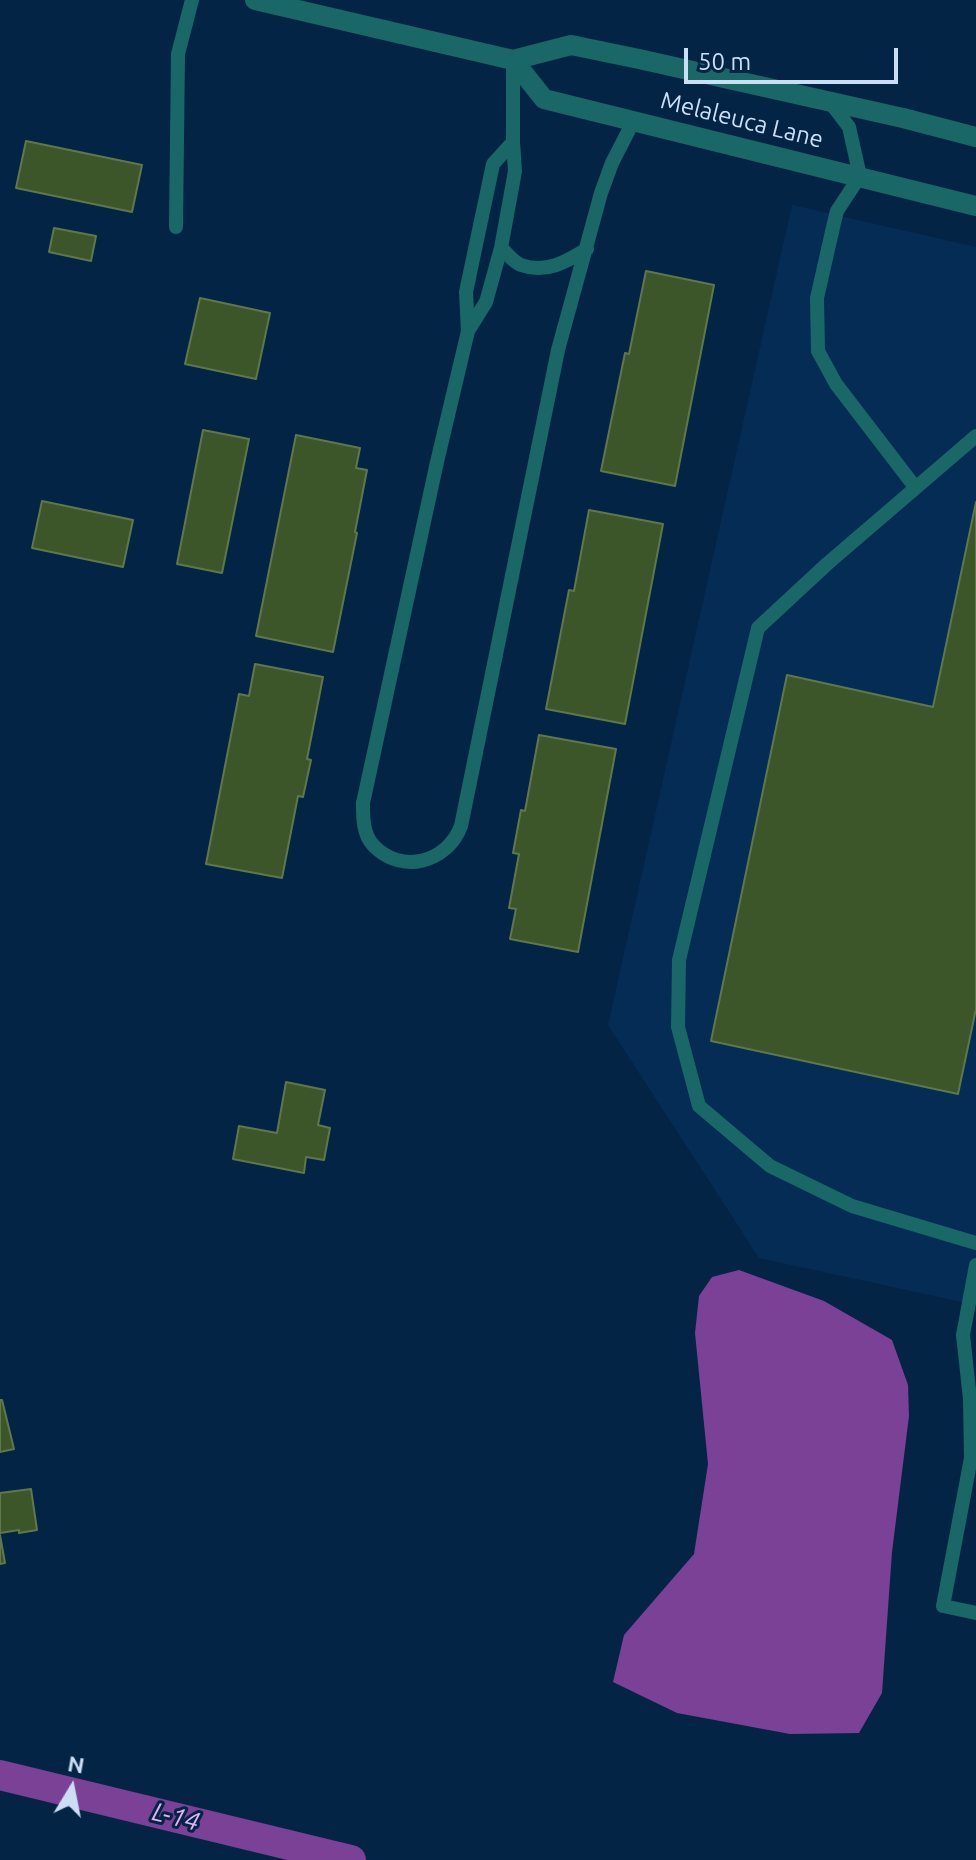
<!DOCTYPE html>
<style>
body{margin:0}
#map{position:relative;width:976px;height:1860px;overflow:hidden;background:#042446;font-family:Ubuntu,sans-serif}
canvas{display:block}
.north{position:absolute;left:32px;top:1748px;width:80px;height:80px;-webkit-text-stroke:6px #042446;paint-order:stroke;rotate:10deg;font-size:22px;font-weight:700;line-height:32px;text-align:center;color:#cbdef4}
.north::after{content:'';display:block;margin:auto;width:28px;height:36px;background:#cbdef4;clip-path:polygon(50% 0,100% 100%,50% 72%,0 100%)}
.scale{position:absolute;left:684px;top:48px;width:214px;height:36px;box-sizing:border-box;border:4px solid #cbdef4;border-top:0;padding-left:10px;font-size:24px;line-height:28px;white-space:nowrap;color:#cbdef4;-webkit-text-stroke:6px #042446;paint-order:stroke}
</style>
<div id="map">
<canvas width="976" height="1860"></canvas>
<div class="north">N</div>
<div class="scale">50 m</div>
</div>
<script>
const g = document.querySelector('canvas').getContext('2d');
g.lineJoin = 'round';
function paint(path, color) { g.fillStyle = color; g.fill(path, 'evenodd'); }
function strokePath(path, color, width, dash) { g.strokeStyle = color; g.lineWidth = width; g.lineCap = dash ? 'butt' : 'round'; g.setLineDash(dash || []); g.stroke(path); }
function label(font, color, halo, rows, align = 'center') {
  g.font = font + ' Ubuntu,sans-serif'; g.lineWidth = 6; g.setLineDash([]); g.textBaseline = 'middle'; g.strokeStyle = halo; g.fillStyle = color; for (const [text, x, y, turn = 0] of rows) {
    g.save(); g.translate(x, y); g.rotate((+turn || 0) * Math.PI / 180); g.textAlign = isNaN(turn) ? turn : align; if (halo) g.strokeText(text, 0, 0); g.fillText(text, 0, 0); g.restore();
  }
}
paint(new Path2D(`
 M792,205L976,247V1305L759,1258L608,1025Z`), '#052c54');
paint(new Path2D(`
 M739,1270L824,1301L892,1340L908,1385L909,1416L892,1552L882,1693L859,1733L790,1734L677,1713L613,1682L624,1635L694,1554L708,1464L695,1333L699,1296L712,1277Z`), '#7a4197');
strokePath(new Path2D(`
 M0,1775L351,1860`), '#7a4197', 30);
const building = new Path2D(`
 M26,141L142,165L132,212L16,188Z
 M54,228L96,236L91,261L49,252Z
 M646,271L714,285L675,486L601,471L625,353L629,354Z
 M200,298L270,313L256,379L185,364Z
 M203,430L249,439L222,573L177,564Z
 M296,435L360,448L356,468L367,470L355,532L357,533L333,652L256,636Z
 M42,501L133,520L123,567L32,548Z
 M976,502V1009L958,1094L711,1041L787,675L933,707Z
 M589,510L663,524L625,724L546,709L569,590L574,591Z
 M255,664L323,677L307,759L311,760L303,797L298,796L282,878L206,864L239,694L249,696Z
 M539,735L616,749L578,952L510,939L516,909L509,908L519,854L513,853L521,810L525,811Z
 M286,1082L325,1090L318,1125L330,1128L324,1160L306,1157L304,1173L233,1159L239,1126L277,1133Z
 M0,1400H2L14,1449L0,1452Z
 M31,1489L37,1530L19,1533V1530L0,1533V1493Z
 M0,1535L5,1563L0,1564Z`);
paint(building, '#3c5529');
strokePath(building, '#5e784b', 2);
strokePath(new Path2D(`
 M513,60V142L515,171L501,248L486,302L468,331L437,462L363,803C363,818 363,834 373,845C401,875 447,863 461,826L558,350L601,193L612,163L634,120
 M830,102L849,127L860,176L837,211L834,223L817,298L818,351L836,384L915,487
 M176,227L178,54L192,0
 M501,248C507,253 513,262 521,265C546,274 566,262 587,249
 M468,331L466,292L493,164L513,142
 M976,436L827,564L758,628L679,960L678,1027L699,1106L770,1166L852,1206L976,1243
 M976,1265L963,1335L970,1399L971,1458L943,1606L976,1613`), '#196867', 14);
strokePath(new Path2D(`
 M255,0L513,60L571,45L639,59L903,118L976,137
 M513,60L544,99L976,206`), '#196867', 20);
label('24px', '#cbdef4', '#042446', [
 ["Melaleuca Lane",742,120,14]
]);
label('italic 26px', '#dfb3f7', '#042446', [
 ["L-14",176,1817,14]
]);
</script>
